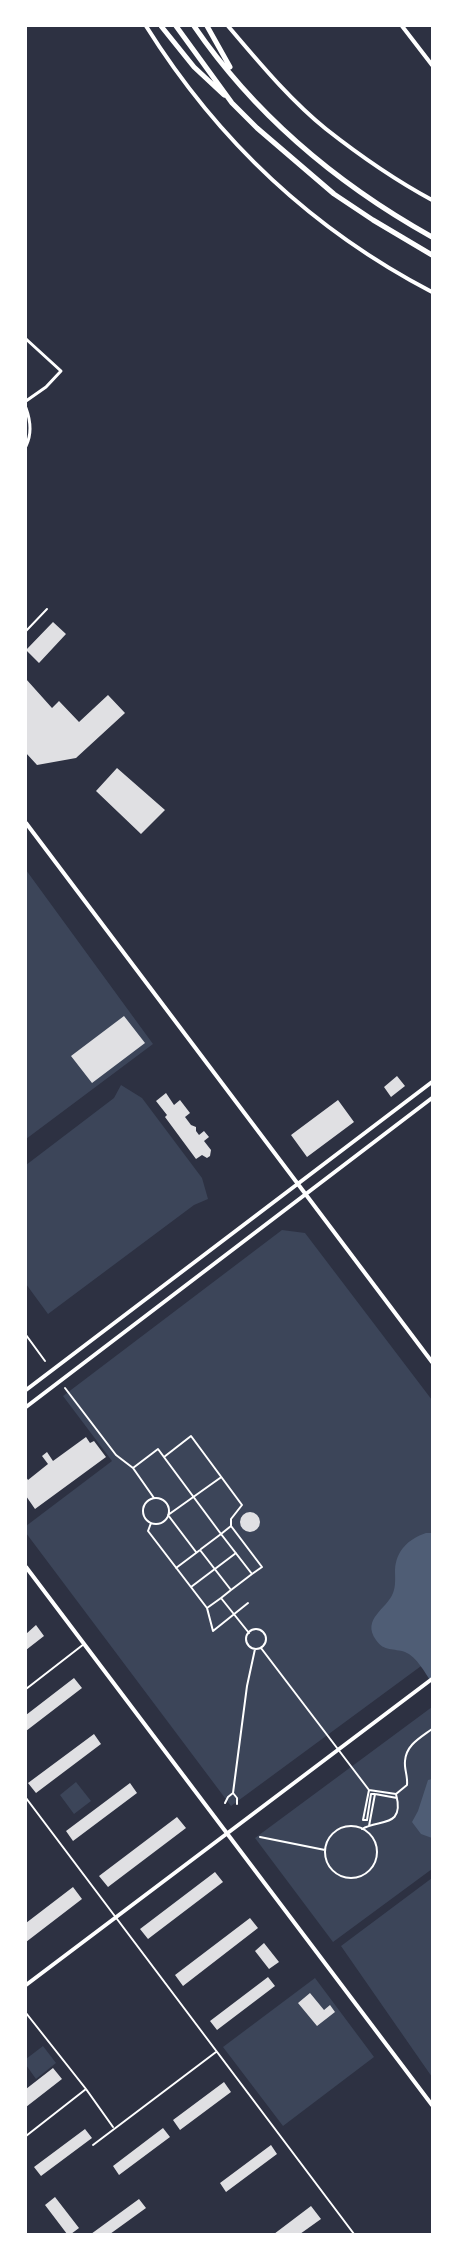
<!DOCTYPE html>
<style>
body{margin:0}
#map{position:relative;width:458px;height:2260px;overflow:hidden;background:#2d3142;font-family:"IBM Plex Sans",sans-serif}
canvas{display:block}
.frame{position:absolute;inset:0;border:27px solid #fff;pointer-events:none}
</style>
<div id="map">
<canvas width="458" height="2260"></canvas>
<div class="frame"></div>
</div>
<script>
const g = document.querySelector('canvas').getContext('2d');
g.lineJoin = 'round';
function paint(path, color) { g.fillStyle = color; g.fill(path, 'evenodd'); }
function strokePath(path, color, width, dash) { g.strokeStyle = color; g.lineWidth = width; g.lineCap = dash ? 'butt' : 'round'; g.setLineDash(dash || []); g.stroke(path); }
paint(new Path2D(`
 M26,870L153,1044L26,1139Z
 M121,1085L142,1098L202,1178L208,1199L194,1205L48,1314L26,1284V1165L114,1098Z
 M282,1230L305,1233L432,1400V1658L231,1806L26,1533V1526L112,1461L63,1396Z
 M432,1707V1869L333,1942L255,1838Z
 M76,1782L91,1801L74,1814L60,1795Z
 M432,1878V2077L341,1946Z
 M315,1978L374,2057L283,2126L223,2047Z
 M43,2046L56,2063L36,2079L26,2065V2059Z`), '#3c4559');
paint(new Path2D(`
 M426,1533H432V1683C425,1673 417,1657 405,1652C394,1648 384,1652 376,1640C361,1619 387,1609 393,1593C396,1586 395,1577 395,1570C396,1551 408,1539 426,1533Z
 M432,1779V1838L421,1834L412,1822L418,1811L428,1780Z`), '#4f5d75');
paint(new Path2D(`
 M53,622L66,634L39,663L26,650Z
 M26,679L52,708L59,701L79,722L108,695L125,713L76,758L37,765L26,753Z
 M117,768L165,810L141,834L96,791Z
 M124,1016L145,1043L92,1083L71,1056Z
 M397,1076L405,1086L391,1097L384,1087Z
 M166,1093L174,1105L180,1100L190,1113L185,1117L191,1125L196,1127V1131L199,1135L204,1131L209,1137L204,1141L211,1150L210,1156L207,1158L202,1155L196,1159L165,1117L167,1115L156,1101Z
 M338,1100L354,1122L307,1157L291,1135Z
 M86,1437L90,1443L94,1441L106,1457L35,1509L26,1496V1477L28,1480L48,1464L42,1456L47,1452L53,1461Z
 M240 1522a10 10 0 1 1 20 0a10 10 0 1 1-20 0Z
 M36,1625L44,1636L26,1650V1634Z
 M74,1678L82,1688L26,1731V1715Z
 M94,1734L101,1744L36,1793L28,1783Z
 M130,1783L137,1793L73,1841L66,1831Z
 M177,1817L186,1828L108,1887L99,1876Z
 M215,1872L223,1882L148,1939L140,1929Z
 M73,1887L82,1899L26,1942V1923Z
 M250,1918L258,1928L183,1986L175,1975Z
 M264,1943L279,1962L269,1969L255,1951Z
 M268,1977L275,1986L217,2030L210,2021Z
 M310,1993L324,2010L330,2005L335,2012L317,2026L298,2003Z
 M53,2068L62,2079L26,2107V2089Z
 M224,2082L231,2092L180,2130L173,2120Z
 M163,2128L170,2137L119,2175L113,2166Z
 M85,2129L92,2138L41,2176L34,2167Z
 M271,2145L277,2154L226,2192L220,2183Z
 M55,2197L79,2228L71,2234H67L45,2205Z
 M139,2199L146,2208L110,2234H91Z
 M311,2206L321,2219L300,2234H274Z`), '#e0e0e3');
strokePath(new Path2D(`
 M26,631L47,609
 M26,1335L45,1361
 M65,1388L116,1455L133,1468L154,1498
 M164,1457L191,1436L242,1505L231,1519V1526
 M133,1468L158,1449L221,1534L231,1526L262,1567L252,1574
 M143 1511a13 13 0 1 1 26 0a13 13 0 1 1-26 0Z
 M151,1523L148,1531L207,1608L221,1598
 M201,1549L221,1534L252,1574L231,1590
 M196,1552L168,1515L220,1478
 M176,1568L200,1550L231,1590L221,1598L249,1633
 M191,1587L236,1553
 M207,1608L213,1631L248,1603
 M246 1639a10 10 0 1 1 20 0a10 10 0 1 1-20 0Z
 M261,1648L369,1790L396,1794
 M26,1689L84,1644
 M375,1794L397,1798
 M26,1798L354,2234
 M225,1803L228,1797L233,1793
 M237,1804V1798L233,1793L247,1686L255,1649
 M369,1826L375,1794H371L367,1820H363L369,1790
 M325 1852a26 26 0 1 1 52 0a26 26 0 1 1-52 0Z
 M362,1829C380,1819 405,1828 396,1794L407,1785C408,1776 404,1769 405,1761C406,1745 420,1738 432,1729
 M260,1837L325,1850
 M26,2013L86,2089
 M26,2136L86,2089L113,2127
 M93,2145L216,2052`), '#fff', 2);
strokePath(new Path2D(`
 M26,339L61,371L46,387L26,401
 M26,408C30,419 32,434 26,446`), '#fff', 3);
strokePath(new Path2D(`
 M146,26C218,141 311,229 432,292
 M228,26C258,61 289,99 326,129C359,155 395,180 432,200
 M402,26L432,65
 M26,823L432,1362
 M26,1390L432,1082
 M26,1407L432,1098
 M26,1567L432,2105
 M26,1985L432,1679`), '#fff', 4);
strokePath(new Path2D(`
 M161,26L194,67L224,95
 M176,26L232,103L257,128L334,194L373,220L432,255
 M194,26C255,115 339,185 432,237
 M207,26L230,67`), '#fff', 5);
</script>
